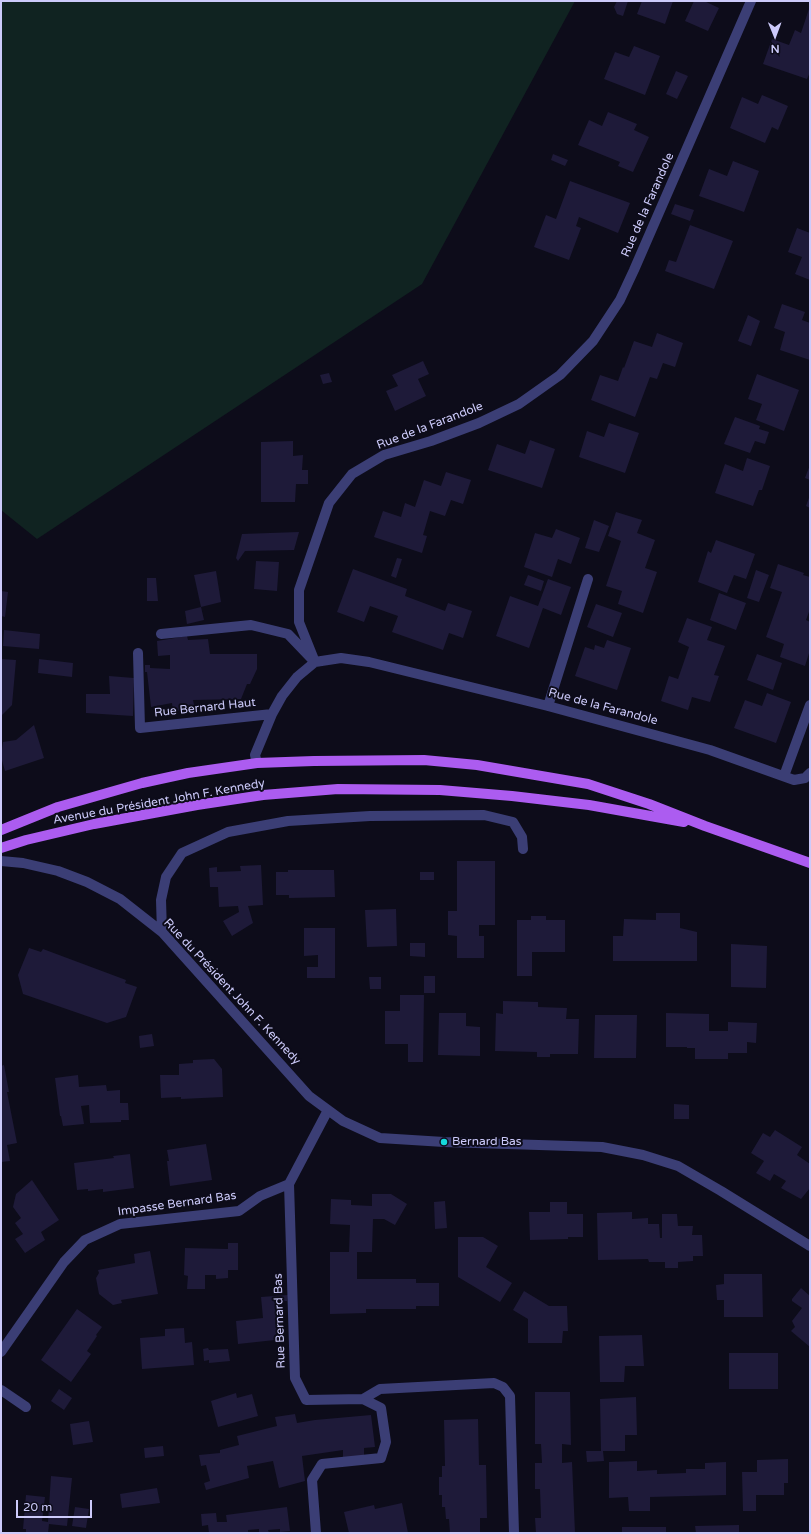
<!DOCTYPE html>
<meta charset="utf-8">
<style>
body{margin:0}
#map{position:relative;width:811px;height:1534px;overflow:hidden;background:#0d0c1a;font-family:"Varela Round",sans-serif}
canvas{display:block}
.frame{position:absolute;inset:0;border:2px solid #cccafa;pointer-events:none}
.north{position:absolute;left:755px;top:16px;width:40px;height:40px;-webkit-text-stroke:3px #0d0c1a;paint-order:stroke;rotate:179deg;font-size:11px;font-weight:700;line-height:16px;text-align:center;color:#cccafa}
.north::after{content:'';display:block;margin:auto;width:14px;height:18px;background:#cccafa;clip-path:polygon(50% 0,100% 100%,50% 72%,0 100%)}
.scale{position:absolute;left:16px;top:1500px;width:76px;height:18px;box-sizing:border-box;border:2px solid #cccafa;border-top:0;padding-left:5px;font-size:12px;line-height:14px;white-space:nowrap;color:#cccafa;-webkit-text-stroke:3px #0d0c1a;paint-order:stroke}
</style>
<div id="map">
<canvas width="811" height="1534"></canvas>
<div class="frame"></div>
<div class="north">N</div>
<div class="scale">20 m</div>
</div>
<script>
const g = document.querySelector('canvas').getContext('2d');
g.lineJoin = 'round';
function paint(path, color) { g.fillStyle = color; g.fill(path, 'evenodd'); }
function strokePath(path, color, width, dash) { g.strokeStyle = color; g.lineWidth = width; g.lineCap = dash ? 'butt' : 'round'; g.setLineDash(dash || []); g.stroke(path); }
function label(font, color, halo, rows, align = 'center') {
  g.font = font + ' "Varela Round",sans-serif'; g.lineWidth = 4; g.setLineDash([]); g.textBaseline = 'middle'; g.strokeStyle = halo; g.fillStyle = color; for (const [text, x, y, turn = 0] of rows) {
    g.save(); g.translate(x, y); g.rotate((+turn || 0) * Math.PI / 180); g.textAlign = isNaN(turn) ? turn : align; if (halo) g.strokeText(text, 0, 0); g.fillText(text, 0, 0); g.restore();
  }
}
paint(new Path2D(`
 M1,1H575L422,284L37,539L1,510Z`), '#102321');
paint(new Path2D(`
 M617,1H628L623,16L617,14L614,7Z
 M642,1H673L665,24L637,14Z
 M694,1H704L719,8L708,31L685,21Z
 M810,6V72L807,79L763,64L772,39L789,45L795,30L801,33Z
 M634,46L660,56L645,95L604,79L615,52L629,57Z
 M676,71L688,76L677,99L666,94Z
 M762,95L788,106L778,130L772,127L765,143L730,128L742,97L758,104Z
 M608,112L637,124L634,130L649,137L633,172L618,166L620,162L578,145L589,120L602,126Z
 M553,154L568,160L565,166L551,160Z
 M733,161L759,171L744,212L699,196L709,169L727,176Z
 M570,181L630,203L618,233L579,217L576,226L581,228L569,260L534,247L546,215L556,219Z
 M675,204L694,210L690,221L671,214Z
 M690,225L733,241L714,289L665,271L669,260L676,262Z
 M797,228L810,233V280L795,274L802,257L788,252Z
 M782,304L805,312L802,320L810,323V360L780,350L785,332L774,328Z
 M748,315L760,321L751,346L738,341Z
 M657,333L683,343L675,367L663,363L657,379L650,377L635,417L591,400L600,375L618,381L623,367L624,368L634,341L652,347Z
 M423,361L429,374L418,379L426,396L395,411L386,391L398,386L392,375Z
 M329,373L332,382L323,384L320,375Z
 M757,374L799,390L784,431L756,420L762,404L748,399Z
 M735,417L760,426L759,429L769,432L765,444L755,441L750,453L724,444Z
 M609,423L639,433L625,473L579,457L587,431L604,437Z
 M530,440L555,449L542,488L488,470L497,444L525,454Z
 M293,441V456L303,455L302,470H308V484H296L295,502H261V442Z
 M747,458L770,466L762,490H759L753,506L715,493L725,464L743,471Z
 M810,465V480L805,478Z
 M446,472L471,480L463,504L451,500L445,516L430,511L423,535L427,536L422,553L374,537L383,511L401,517L405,503L415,507L424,480L441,486Z
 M810,495V508L806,506Z
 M616,512L642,520L637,533L655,540L645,568L657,572L643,613L618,604L622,591L606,586L621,541L608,536Z
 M594,520L609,526L599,552L585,548Z
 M556,529L580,538L571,564L558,559L552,577L524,567L535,533L552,538Z
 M299,532L294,550L245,551L238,561L236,558L242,534Z
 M716,540L755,554L746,579L734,575L727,593L698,582L708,551L711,553Z
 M397,558L402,559L396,578L391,576Z
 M256,561L279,562L277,591L254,589Z
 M778,564L804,573L803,575L810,577V609L806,620L810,622V650L805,666L780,657L784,644L766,637L782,592L770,588Z
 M353,569L407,589L405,596L445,611L448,603L472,611L463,638L449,633L443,650L392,632L398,616L370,606L364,622L337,612Z
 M756,570L769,575L759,602L747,598Z
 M216,571L221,602L201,607L194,575Z
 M528,575L544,581L541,591L524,585Z
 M147,578H156L158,601H147Z
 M548,579L571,587L561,615L543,608L529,648L496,636L510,596L538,606Z
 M1,591L8,592L5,617L1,616Z
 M719,593L746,603L736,630L710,620Z
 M596,604L622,613L613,637L587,627Z
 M201,607L204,620L187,624L185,611Z
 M687,618L712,627L707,640L725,646L714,675L719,676L710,702L692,697L688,710L661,701L669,676L678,679L689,647L678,642Z
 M4,630L40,634L39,649L3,646Z
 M187,636L188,640L208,639L210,654H257V669L250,684H247L241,699L193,700L195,710L173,711L172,703L151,707L147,672H145V665H150V668L170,669V655L158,656L157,641Z
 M607,640L631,648L617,690L575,676L585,647L594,650L595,645L604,648Z
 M757,654L782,663L773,690L747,680Z
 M1,659L16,660L12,705L1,716Z
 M39,659L73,663L72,677L38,673Z
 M109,676L134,678L133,716L86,713V694H110Z
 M767,693L791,702L776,743L734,728L745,700L762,706Z
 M34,725L44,758L5,771L1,757L3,742L16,740Z
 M457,861H495V925H479V936H484V958H457V936L448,935V911H457Z
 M261,865L263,905L248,906L253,923L232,936L223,921L239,912L238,906L219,907L218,887H210L209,868L217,867V872L241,871L240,866Z
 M288,870H334L335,897L289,898V895H276V872H288Z
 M420,872H434V880H420Z
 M396,909L397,946L367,947L365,910Z
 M656,913H680V928L697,932V961H613V936H623L624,919L656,920Z
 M531,916H546V920H565V952H532V976H517V920H531Z
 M304,928H335V978H307V967H318V955L304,956Z
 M410,943H425V957L410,956Z
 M731,944L767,946L766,988L731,987Z
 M29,948L41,952L43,949L126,980L125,983L137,987L126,1017L107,1023L23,994L18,975Z
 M424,976H435V993H424Z
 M369,977H381V989H370Z
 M400,995H424L423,1062H408V1044H385V1011H400Z
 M503,1001L538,1002V1007L567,1008L566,1019H579L578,1054H550V1057H537V1052L495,1051L496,1013L503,1014Z
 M439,1013H466V1026L480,1027V1056L438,1055Z
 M666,1013L709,1014V1031H728V1022L757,1023L756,1043L747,1042V1053H728V1059H695V1048H687V1047H666Z
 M595,1015H637L636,1058H594Z
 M152,1034L154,1046L140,1048L139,1036Z
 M214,1059L222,1069L223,1097L181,1099V1097L161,1098L160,1075H179V1064L193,1063V1060Z
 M4,1065L9,1092H7L17,1143L7,1145L10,1161L1,1162V1066Z
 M78,1075L79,1087L106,1085L107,1091L120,1090V1103H128L129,1120H121V1122L90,1123L89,1105L81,1106L84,1124L63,1126L61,1116H60L55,1078Z
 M674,1104L689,1105V1119H674Z
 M775,1130L802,1147L797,1155L810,1164V1188L801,1199L781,1188L786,1181L774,1174L770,1181L756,1173L764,1161L751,1153L763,1133L770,1137Z
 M206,1144L212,1180L170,1186L167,1161H169L167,1150Z
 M130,1154L134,1188L103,1192V1189L88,1191V1189L77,1190L74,1163L114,1158L113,1156Z
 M32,1180L59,1220L41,1232L45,1240L25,1253L15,1239L23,1234L15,1223L21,1218L13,1207L16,1194Z
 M372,1194H391L407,1204L395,1225L384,1219H373L372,1252H357V1279H416V1283H439V1306H416V1309H366V1313L330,1314V1252H349L350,1225L330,1224L331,1199L351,1200V1205L372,1206Z
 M445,1201L447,1228L435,1229L434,1202Z
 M550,1202H567V1214H583V1237H568V1239L530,1240L529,1212H550Z
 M632,1212V1219L648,1218V1224H659L660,1238H662V1214H677L678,1226H693L692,1235H702L703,1256H693V1261L678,1262V1268H665V1262H649L648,1259L598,1260L597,1213Z
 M458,1237H483L498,1246L486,1267L512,1283L500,1302L458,1277Z
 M228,1243H238V1270H228V1278L216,1279V1275H205V1289H187L188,1276L184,1275L185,1248L228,1249Z
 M150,1251L158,1294L121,1300L122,1303L113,1305L99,1294L96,1278L99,1273L98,1270L135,1263L134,1254Z
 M724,1274H762L763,1317H724V1300H717L716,1285L724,1284Z
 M801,1288L810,1296V1347L791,1331L795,1327L792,1321L802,1308L792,1301V1299Z
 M524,1291L549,1306H567L568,1331H563L562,1343H528V1319L513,1310Z
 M288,1295L287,1301H281L284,1339L238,1344L236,1321L263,1318L261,1297Z
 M77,1309L102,1327L96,1335L97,1336L87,1351L91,1354L71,1382L41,1360Z
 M184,1328L185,1343L192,1342L194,1365L142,1369L140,1338L165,1336V1329Z
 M642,1335L644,1366H625L624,1382H600L599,1336Z
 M208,1348L209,1350L228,1349L230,1361L209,1363V1360L204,1361L203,1349Z
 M729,1353H778V1389H729Z
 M59,1389L72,1398L64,1410L51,1401Z
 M535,1392H570L571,1445L562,1444V1463L572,1462L575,1533H536L535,1518H541L540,1489H535V1463H542L541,1444H535Z
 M236,1393L237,1398L252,1394L258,1416L218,1427L211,1401Z
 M636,1397L637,1435H625V1451H603L604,1461L587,1462L586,1451H601L600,1399Z
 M295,1414L297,1423L315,1420L371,1415L375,1447L364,1448V1456L343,1458V1450L302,1456L305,1481L279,1488L273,1461L247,1466L249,1478L206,1490L204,1483L210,1481L206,1465L201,1466L199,1455L220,1453V1450L239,1445L237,1436L277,1426L275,1417Z
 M478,1419L479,1465H486L487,1518H480V1533H450L449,1519H446L445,1507H442V1495H439V1477H442V1466H445L444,1420Z
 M89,1421L93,1442L73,1445L70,1424Z
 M163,1446L164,1456L145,1458L144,1448Z
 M788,1459V1483H784V1495H756V1511H743L742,1472H757V1460Z
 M637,1461V1471L657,1470V1474L686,1473V1469H705V1463L726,1462V1495L650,1497V1511H629L628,1497L609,1498V1462Z
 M51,1476L72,1478L67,1526L49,1524L48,1533H26V1529H23L26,1495L45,1497L42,1521L48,1522Z
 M157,1488L160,1503L122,1508L120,1494Z
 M402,1503L408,1533H349L344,1512L374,1505L375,1509Z
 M75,1507L89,1509L86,1528L72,1526Z
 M287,1507L290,1531L280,1532V1529L268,1530L269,1533H259V1529L248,1530V1533H209L208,1525L202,1526L201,1514L216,1513L217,1522H227L226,1515Z
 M739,1525V1533H696L695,1526Z
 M622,1527H666V1533H622Z`), '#1e1a39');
strokePath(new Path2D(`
 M161,634L251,625L288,634L311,658
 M138,653L140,728L272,714
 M315,662L299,622V590L329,503L352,474L384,455L431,441L479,423L519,404L560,375L593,341L620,300L634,270L751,1
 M548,706L588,579
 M257,763L255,755L272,714L282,696L297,677L315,662L341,658L369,662L548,706L710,750L794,780L805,778L810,773
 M784,776L810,705
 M1,861L23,863L58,871L87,882L120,899L162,932L309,1096L343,1121L380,1138L444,1142L602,1147L643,1155L678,1166L721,1191L810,1246
 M162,932L161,900L166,877L182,853L228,832L288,821L370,816L484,815L513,822L522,837L523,849
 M1,1352L64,1262L85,1240L120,1224L239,1211L260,1196L289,1184
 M1,1390L26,1407
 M363,1399L380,1389L494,1383L503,1387L510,1396L514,1533
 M316,1533L312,1480L322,1464L381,1458L386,1442L381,1408L363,1399L306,1400L295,1378L289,1184L328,1110`), '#3b3e75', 10);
strokePath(new Path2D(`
 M1,830L58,807L142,783L188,773L257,763L314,761L424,760L477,765L588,784L649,804L705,826L810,863
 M1,848L26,840L94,824L197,805L263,795L338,789L440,790L512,796L589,805L684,822`), '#ac5cf0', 10);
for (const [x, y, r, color] of [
 [444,1142,4,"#15d8dc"]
]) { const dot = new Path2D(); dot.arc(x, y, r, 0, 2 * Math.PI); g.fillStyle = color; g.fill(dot); strokePath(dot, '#0d0c1a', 1.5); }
label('12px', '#cccafa', '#0d0c1a', [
 ["Rue de la Farandole",648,205,-66],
 ["Rue de la Farandole",430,426,-21],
 ["Rue de la Farandole",603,707,15],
 ["Rue Bernard Haut",205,708,-6],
 ["Avenue du Président John F. Kennedy",159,802,-10],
 ["Rue du Président John F. Kennedy",232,992,47],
 ["Impasse Bernard Bas",177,1204,-8],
 ["Rue Bernard Bas",280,1321,-92]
]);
label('12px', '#cccafa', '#0d0c1a', [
 ["Bernard Bas",452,1142]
], 'left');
</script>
